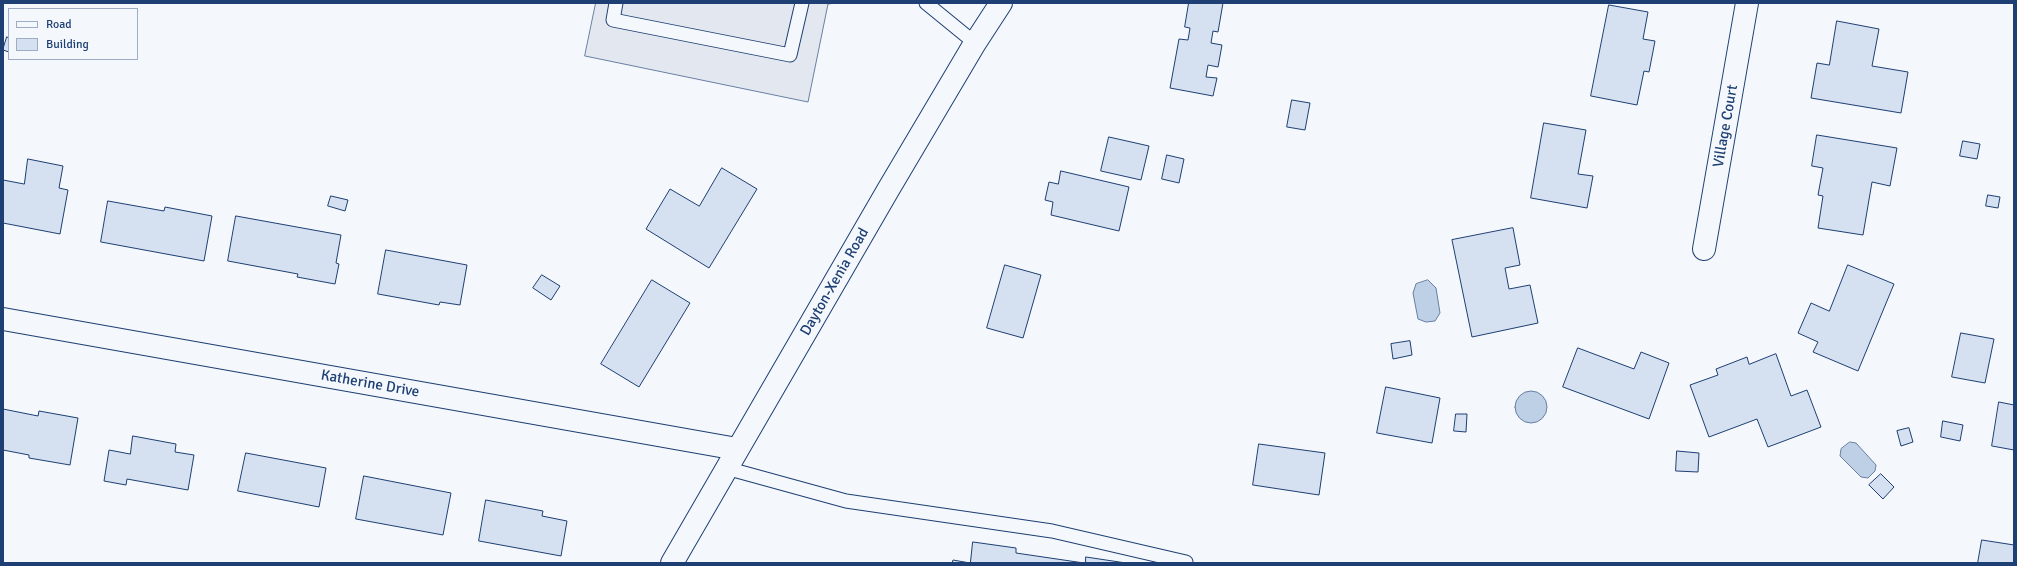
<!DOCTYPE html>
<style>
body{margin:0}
#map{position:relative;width:2017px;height:566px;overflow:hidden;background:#f4f7fb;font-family:Signika,sans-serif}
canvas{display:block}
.frame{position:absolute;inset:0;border:4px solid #1d3f73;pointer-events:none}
.legend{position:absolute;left:8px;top:8px;width:130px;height:52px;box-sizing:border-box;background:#f4f7fb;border:1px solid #9eadc5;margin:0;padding:5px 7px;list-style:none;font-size:12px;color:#1d3f73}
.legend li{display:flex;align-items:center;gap:8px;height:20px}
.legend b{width:20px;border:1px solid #9eadc5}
</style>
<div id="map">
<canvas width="2017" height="566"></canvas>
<div class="frame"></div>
<ul class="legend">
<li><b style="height:5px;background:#f4f7fb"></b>Road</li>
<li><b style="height:11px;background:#d5e0f0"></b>Building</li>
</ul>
</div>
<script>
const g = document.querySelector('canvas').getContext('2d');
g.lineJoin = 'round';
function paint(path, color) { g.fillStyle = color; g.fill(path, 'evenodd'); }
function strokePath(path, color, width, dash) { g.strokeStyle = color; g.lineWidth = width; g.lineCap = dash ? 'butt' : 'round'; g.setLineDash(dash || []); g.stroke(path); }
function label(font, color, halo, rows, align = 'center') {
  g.font = font + ' Signika,sans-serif'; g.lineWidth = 3; g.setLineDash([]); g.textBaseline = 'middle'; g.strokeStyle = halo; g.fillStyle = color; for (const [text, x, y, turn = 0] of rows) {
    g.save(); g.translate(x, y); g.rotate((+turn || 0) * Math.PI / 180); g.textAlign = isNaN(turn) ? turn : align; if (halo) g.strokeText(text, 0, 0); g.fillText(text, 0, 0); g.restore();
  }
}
const parking = new Path2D(`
 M596,3H836L828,4L808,102L585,56Z`);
paint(parking, '#e3e8f0');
strokePath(parking, '#687fa3', 1);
const water = new Path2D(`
 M1428,280L1436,288L1440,313L1435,321L1426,322L1418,319L1413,293L1416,284Z
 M1515 407a16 16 0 1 1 32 0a16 16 0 1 1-32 0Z
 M1850,442L1856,443L1876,465L1875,471L1868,478L1861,477L1840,456L1841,449Z`);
paint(water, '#bed0e5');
strokePath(water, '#687fa3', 1);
const building = new Path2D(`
 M1189,3H1223L1218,32L1213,31L1211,43L1222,45L1218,67L1208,65L1206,77L1217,78L1213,96L1170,88L1179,39L1188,40L1190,28L1185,27Z
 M1609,5L1648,12L1643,39L1655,41L1649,72L1644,71L1637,105L1591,96Z
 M1837,21L1879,29L1872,66L1908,72L1901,113L1811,98L1817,63L1829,65Z
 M7,37L9,38V52L3,50Z
 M1292,100L1310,103L1305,130L1287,127Z
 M1544,123L1586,130L1578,174L1593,176L1587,208L1531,198Z
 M1817,135L1897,148L1890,186L1872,182L1863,235L1818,228L1823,196L1818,195L1823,168L1812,166Z
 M1109,137L1149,146L1141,180L1101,171Z
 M1963,141L1980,144L1977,159L1960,156Z
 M1167,155L1184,159L1179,183L1162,179Z
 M28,159L63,166L59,188L68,190L60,234L3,223V180L24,184Z
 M722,168L757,189L709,268L646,229L670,189L699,206Z
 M1061,171L1129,187L1119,231L1051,215L1053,202L1045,200L1049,182L1058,184Z
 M1988,195L2000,197L1998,208L1986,206Z
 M331,196L348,200L345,211L328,206Z
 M108,201L164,211L165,207L212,216L204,261L101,242Z
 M236,216L341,235L336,263L339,264L335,284L297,277L298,274L228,261Z
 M1513,228L1520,265L1505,268L1509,289L1530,285L1538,323L1472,337L1452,240Z
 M386,250L467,265L460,305L440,302L439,305L378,294Z
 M1005,265L1041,275L1023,338L987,328Z
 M1848,265L1894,284L1858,371L1813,352L1818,342L1798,333L1811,303L1829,311Z
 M542,275L560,286L551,300L533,288Z
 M652,280L690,303L639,387L601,364Z
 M1961,333L1994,339L1985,383L1952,377Z
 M1410,341L1412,355L1393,359L1391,344Z
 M1578,348L1634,369L1641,352L1669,363L1649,419L1563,387Z
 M1776,354L1791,396L1807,390L1821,427L1768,447L1757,419L1709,437L1690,385L1718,375L1716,369L1747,357L1749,364Z
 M1386,387L1440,398L1432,443L1377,433Z
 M1999,402L2014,405V450L1992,446Z
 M3,409L38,416L39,411L78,418L70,465L29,458V455L3,450Z
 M1456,414H1467L1466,432L1454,431Z
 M1943,421L1963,425L1960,441L1941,437Z
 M1909,428L1913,442L1901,446L1897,431Z
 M133,436L176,444L175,452L194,455L188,490L127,479L126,485L104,481L109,450L130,454Z
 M1259,444L1325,453L1319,495L1253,485Z
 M1677,451L1699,453L1698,472L1676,471Z
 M246,453L326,468L319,507L238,491Z
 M1881,474L1894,487L1883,499L1869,485Z
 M364,476L451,493L443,535L356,519Z
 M486,500L543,511L542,516L567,521L561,556L479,541Z
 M1982,540L2014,545V563H1978Z
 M973,542L1016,548V553L1084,563H952L953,560L970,563Z
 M1086,557L1126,563H1086Z`);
paint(building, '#d5e0f0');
strokePath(building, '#1d3f73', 1);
const service = new Path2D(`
 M616,3L613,20L790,55L802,3
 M926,3L975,43
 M726,468L846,501L1052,531L1186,562`);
const minor = new Path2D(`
 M1704,249L1747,3
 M3,319L737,449`);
const secondary = new Path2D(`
 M672,563L888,190L975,43L1001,3`);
strokePath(service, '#1d3f73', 15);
strokePath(minor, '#1d3f73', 24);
strokePath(secondary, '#1d3f73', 24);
strokePath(service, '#f4f7fb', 13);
strokePath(minor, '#f4f7fb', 22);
strokePath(secondary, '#f4f7fb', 22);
label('15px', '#1d3f73', '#f4f7fb', [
 ["Village Court",1726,126,-80],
 ["Dayton-Xenia Road",835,282,-60],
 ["Katherine Drive",370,384,10]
]);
</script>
